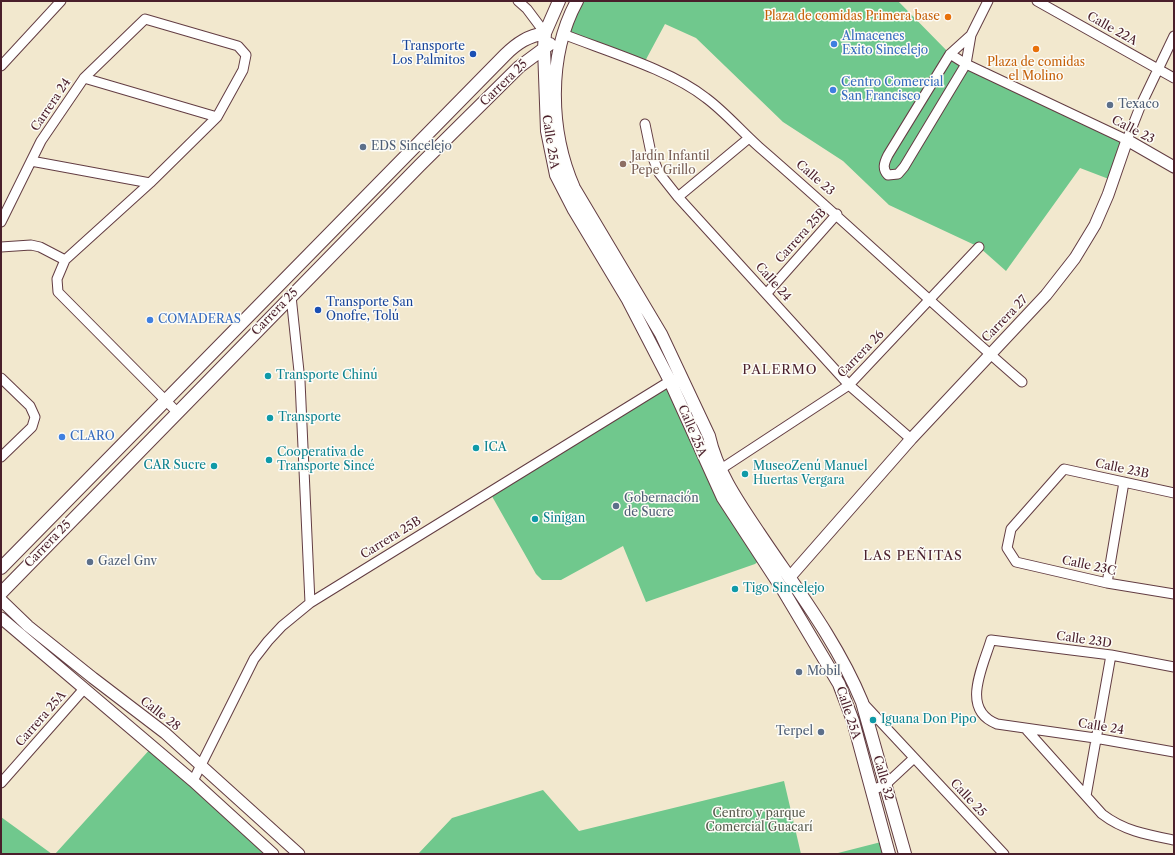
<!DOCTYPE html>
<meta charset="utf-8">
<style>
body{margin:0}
#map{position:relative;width:1175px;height:855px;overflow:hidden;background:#f2e8ce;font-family:"Libre Caslon Text",serif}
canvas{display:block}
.frame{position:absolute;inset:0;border:2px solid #4a1f2b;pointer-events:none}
</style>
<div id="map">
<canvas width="1175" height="855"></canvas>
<div class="frame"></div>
</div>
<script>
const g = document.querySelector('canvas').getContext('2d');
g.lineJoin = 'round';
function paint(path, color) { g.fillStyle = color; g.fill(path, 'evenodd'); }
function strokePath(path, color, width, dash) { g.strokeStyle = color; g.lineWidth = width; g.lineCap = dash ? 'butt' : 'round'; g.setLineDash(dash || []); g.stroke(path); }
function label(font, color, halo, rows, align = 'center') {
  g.font = font + ' "Libre Caslon Text",serif'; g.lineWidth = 3; g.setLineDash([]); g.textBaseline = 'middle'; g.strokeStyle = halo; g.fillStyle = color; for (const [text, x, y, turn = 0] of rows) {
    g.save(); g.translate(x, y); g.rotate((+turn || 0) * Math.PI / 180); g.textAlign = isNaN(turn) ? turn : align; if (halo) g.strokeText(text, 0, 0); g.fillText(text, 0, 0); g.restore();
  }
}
paint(new Path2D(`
 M577,1H898L950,54L1127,140L1114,181L1080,168L1006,271L979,247L889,205L843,161L783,122L696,38L665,24L643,65L563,34Z
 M670,381L762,558L755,564L646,602L623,546L561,580H542L536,574L489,491Z
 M152,747L273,854H55Z
 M784,781L801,854H418L452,818L543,790L579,831Z
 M1,817L52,854H1Z
 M885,841L889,854H838V853Z`), '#70c88d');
const minor = new Path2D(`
 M518,1L527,9L545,33
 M1037,1L1174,78
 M563,34C606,51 671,70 706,98C725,112 741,131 759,147C848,224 933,305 1022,382
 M971,35L950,54L888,155C884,163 882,169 888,175L898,174L904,167L966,64L971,35L988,1
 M950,54L966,64L1127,140L1140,107L1174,36
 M1,66L61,1
 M84,78L217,117
 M645,124L651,153L659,173L678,197L849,385L911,439
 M31,161L150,183
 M678,197L749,138
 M1,222L41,141L84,78L145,19L238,46L246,55L243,70L217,117L150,183L65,260L57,279L58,292L178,413
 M1,247L31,245L40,247L65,260
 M767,293L837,214
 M291,296L300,381L310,603
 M1,378L30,406L35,417L32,427L1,457
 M721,469L849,385L979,247
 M1174,493L1064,469L1011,529L1007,548L1016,562L1107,583L1174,594
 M1107,583L1124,482
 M1174,667L1111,655L991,640C983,667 960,710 997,724L1095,738L1174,752
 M863,703L1004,854
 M1025,728L1102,814C1124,831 1148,835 1174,840
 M193,781L254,659L268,641L282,626L310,603L365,569L670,381
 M1,783L83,690
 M872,790L885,785L914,758
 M1086,796L1111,655`);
const tertiary = new Path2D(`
 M789,578L911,439L1046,295L1075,258L1095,225L1108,195L1127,140L1174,167
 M1,600L28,626L93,678L165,733L299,854
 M1,618L193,781L273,854`);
const secondary = new Path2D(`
 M559,1L545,33L544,48L547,131L556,175L574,210L628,300L670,381L723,498L783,590L839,684L853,721L889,854
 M577,1C547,56 549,131 574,188L661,334L709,436C717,472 739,503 759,533C795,587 837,641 862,702L905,854
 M1,568L505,55C517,43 528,36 545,33
 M1,593L420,165L519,67L550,44`);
strokePath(minor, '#633d43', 11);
strokePath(tertiary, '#633d43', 13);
strokePath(secondary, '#633d43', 14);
strokePath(minor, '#fff', 9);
strokePath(tertiary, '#fff', 11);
strokePath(secondary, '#fff', 12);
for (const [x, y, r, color] of [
 [948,17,4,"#e8710a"],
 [834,44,4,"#3f7fe0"],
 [1036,49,4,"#e8710a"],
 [473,54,4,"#1a4fb4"],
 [833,90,4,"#3f7fe0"],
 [1110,105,4,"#5c6f8a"],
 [363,147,4,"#5c6f8a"],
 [623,164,4,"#8d6e63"],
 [318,310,4,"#1a4fb4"],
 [150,320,4,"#3f7fe0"],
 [268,376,4,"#0f9aa8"],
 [270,418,4,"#0f9aa8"],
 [62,437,4,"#3f7fe0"],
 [476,448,4,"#0f9aa8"],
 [269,460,4,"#0f9aa8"],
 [214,466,4,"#0f9aa8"],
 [745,474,4,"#0f9aa8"],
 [616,506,4,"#5c6f8a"],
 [535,519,4,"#0f9aa8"],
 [90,562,4,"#5c6f8a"],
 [735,589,4,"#0f9aa8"],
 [799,672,4,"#5c6f8a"],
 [873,720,4,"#0f9aa8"],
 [821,732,4,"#5c6f8a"]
]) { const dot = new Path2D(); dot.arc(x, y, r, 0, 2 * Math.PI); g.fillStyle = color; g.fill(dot); strokePath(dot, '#fdfcf7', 1.5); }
label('12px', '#c56008', '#fdfcf7', [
 ["Plaza de comidas Primera base",940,17],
 ["Plaza de comidas",1036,63,"center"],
 ["el Molino",1036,77,"center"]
], 'right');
label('12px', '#4a1f2b', '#fdfcf7', [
 ["Calle 22A",1112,29,29],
 ["Carrera 25",504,83,-44],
 ["Carrera 24",51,105,-56],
 ["Calle 23",1133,130,27],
 ["Calle 25A",550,142,81],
 ["Calle 23",815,178,41],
 ["Carrera 25B",801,236,-48],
 ["Calle 24",773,282,48],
 ["Carrera 25",275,312,-46],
 ["Carrera 27",1005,319,-46],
 ["Carrera 26",861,354,-46],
 ["Calle 25A",692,431,67],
 ["Calle 23B",1122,469,12],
 ["Carrera 25B",391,538,-32],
 ["Carrera 25",48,544,-46],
 ["Calle 23C",1089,566,12],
 ["Calle 23D",1084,640,8],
 ["Calle 25A",848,713,72],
 ["Calle 28",160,714,38],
 ["Carrera 25A",41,719,-49],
 ["Calle 24",1101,727,9],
 ["Calle 32",883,778,74],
 ["Calle 25",968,798,47]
]);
label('12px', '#366cbe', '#fdfcf7', [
 ["Almacenes",842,37],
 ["Exito Sincelejo",842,51],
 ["Centro Comercial",841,83],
 ["San Francisco",841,97],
 ["COMADERAS",158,320],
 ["CLARO",70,437]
], 'left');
label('12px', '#164399', '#fdfcf7', [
 ["Transporte",465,47],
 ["Los Palmitos",465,61],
 ["Transporte San",326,303,"left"],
 ["Onofre, Tolú",326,317,"left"]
], 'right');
label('12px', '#4e5e75', '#fdfcf7', [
 ["Texaco",1118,105],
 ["EDS Sincelejo",371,147],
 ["Gobernación",624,499],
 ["de Sucre",624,513],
 ["Gazel Gnv",98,562],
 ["Mobil",807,672],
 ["Terpel",813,732,"right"]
], 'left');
label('12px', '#785e54', '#fdfcf7', [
 ["Jardín Infantil",631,157],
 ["Pepe Grillo",631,171]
], 'left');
label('12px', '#0d838f', '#fdfcf7', [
 ["Transporte Chinú",276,376],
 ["Transporte",278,418],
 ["ICA",484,448],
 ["Cooperativa de",277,453],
 ["Transporte Sincé",277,467],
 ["CAR Sucre",206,466,"right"],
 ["MuseoZenú Manuel",753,467],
 ["Huertas Vergara",753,481],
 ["Sinigan",543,519],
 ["Tigo Sincelejo",743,589],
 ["Iguana Don Pipo",881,720]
], 'left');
label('12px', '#575a4d', '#fdfcf7', [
 ["Centro y parque",759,814],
 ["Comercial Guacarí",759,828]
]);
g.letterSpacing = '1px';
label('13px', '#4a1f2b', '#fdfcf7', [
 ["PALERMO",780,370],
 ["LAS PEÑITAS",913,556]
]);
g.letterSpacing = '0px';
</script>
